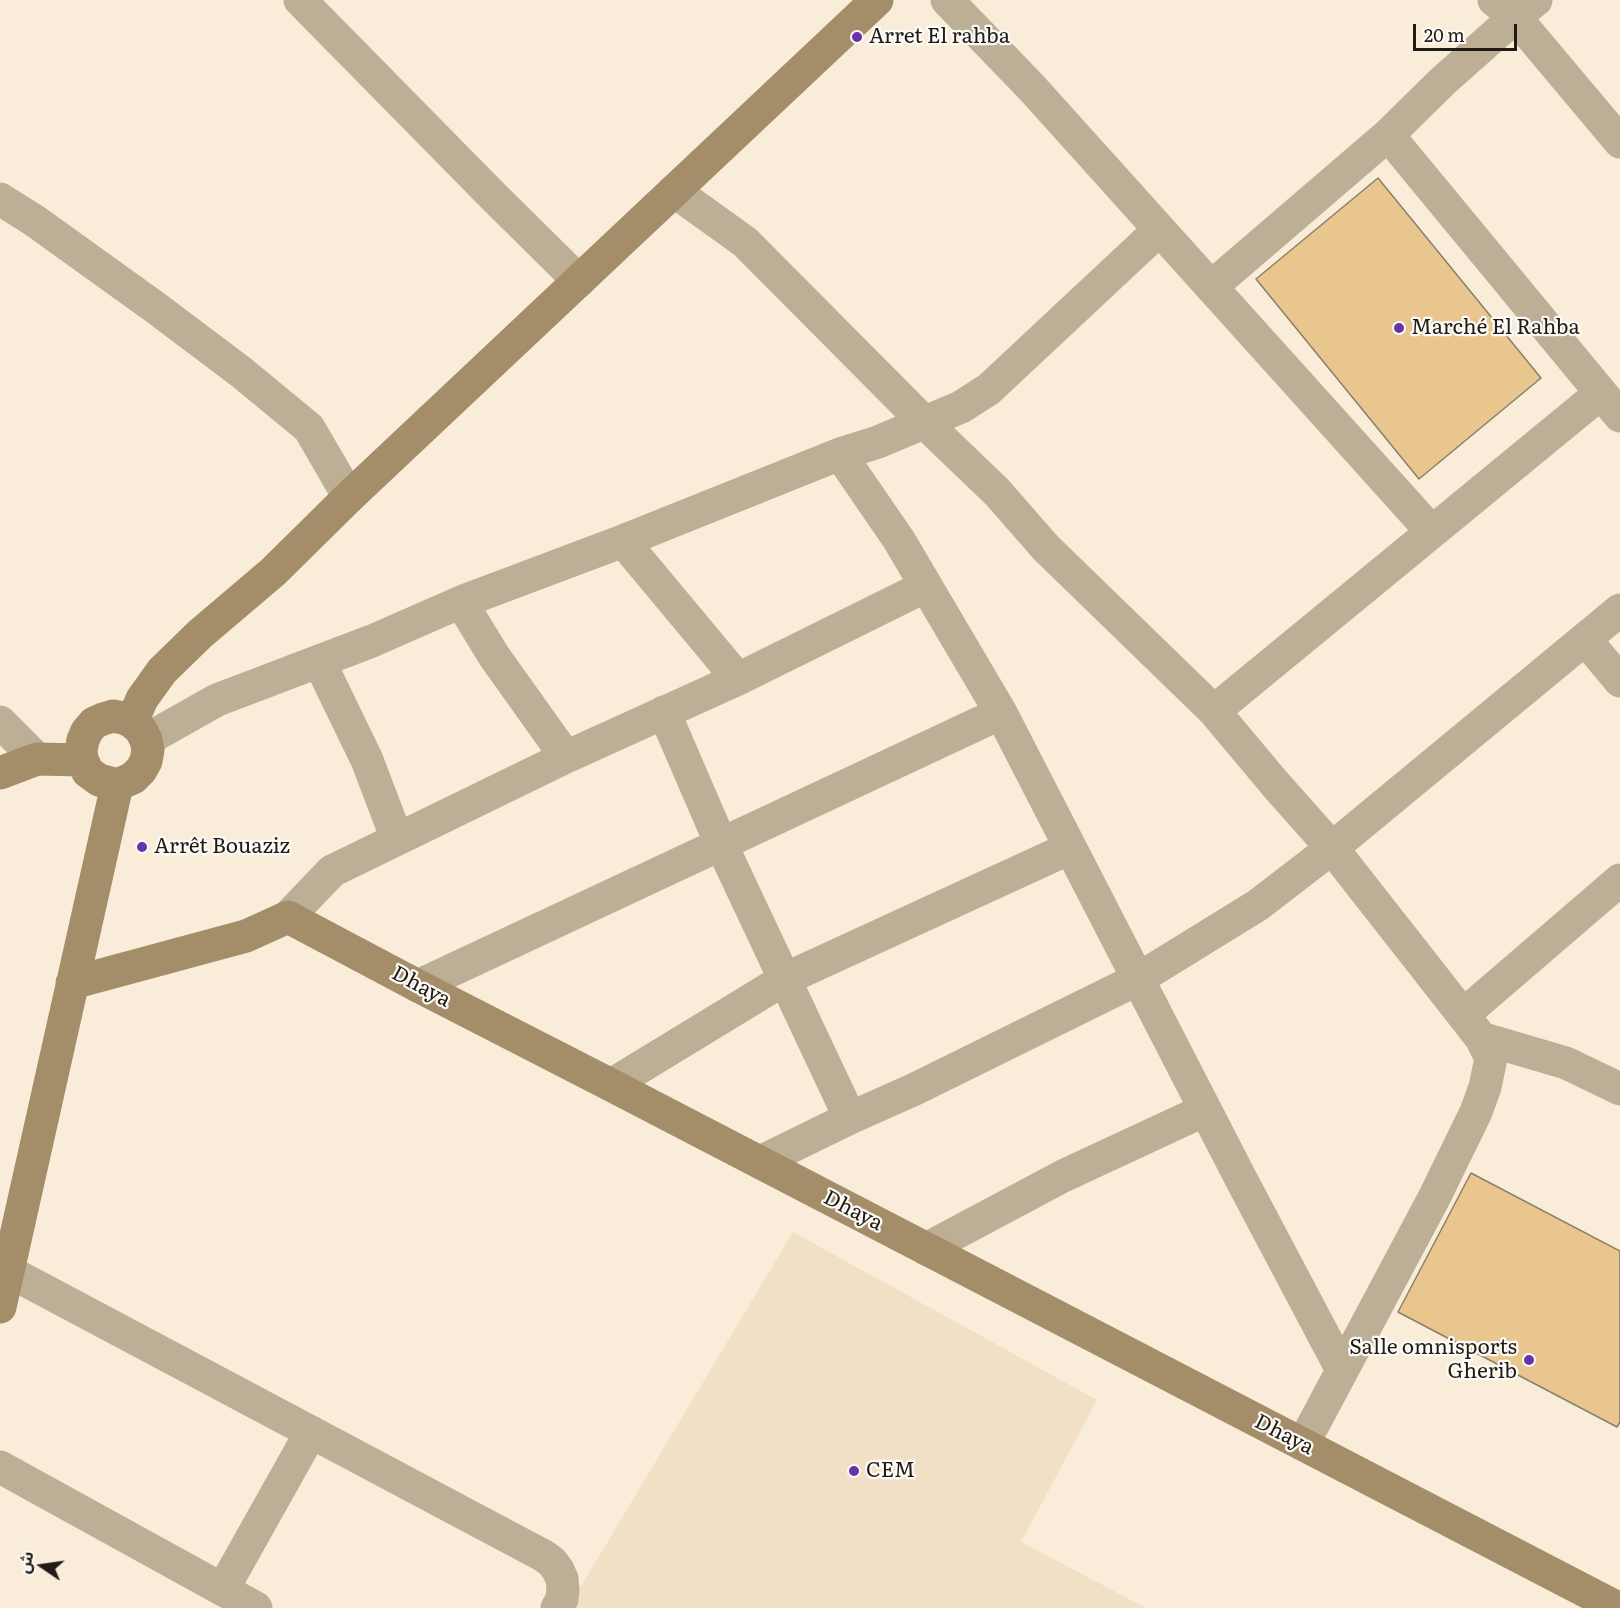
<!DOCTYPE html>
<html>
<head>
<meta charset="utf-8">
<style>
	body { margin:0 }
	#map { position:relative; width:1620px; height:1608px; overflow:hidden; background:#f9ecd8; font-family:Literata,"Noto Sans Arabic",serif }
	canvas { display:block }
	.north { position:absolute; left:12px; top:1536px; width:60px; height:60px; -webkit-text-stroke:4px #fdfbf7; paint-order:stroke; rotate:283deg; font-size:16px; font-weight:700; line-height:24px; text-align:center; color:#201b14 }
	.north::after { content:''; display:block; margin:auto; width:21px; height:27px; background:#201b14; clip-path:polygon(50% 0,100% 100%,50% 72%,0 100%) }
	.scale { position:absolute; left:1413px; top:24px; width:104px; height:27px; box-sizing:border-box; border:3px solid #201b14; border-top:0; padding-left:8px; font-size:18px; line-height:21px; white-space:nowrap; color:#201b14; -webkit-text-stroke:4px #fdfbf7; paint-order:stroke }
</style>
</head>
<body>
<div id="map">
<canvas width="1620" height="1608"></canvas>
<div class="north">ش</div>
<div class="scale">20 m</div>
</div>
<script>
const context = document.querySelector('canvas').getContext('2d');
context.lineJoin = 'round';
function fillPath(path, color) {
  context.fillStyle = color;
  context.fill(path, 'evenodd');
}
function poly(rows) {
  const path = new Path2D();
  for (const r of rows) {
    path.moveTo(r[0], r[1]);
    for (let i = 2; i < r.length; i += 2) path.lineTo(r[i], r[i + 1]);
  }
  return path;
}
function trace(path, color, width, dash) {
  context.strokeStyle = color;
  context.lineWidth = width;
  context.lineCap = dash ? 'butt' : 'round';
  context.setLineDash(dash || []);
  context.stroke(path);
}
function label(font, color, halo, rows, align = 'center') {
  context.font = font + ' Literata,serif';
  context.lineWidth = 4.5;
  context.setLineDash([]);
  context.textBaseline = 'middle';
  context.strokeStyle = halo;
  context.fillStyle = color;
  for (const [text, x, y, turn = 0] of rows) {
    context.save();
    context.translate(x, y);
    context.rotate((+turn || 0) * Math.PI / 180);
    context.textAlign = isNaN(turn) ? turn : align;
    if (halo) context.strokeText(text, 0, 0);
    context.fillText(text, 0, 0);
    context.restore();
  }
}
fillPath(poly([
	[793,1232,1097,1400,1021,1542,1146,1608,568,1608]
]), '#f1e0c5');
const building = poly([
	[1378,178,1541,378,1419,479,1256,279,1378,178],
	[1471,1173,1620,1251,1620,1422,1617,1427,1398,1312,1471,1173]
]);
fillPath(building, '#e8c68e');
trace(building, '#8a7f6d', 1.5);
trace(poly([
	[300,0,493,196,579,281],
	[947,0,1032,88,1432,532],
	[1494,0,1515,17,1620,142],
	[1388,135,1620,416],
	[674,191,745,242,924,422,997,492,1046,548,1214,711,1276,785,1332,848,1481,1038,1491,1058,1485,1087,1476,1112,1434,1198,1303,1444],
	[0,199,35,221,156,308,241,372,309,428,349,497],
	[1211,287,1388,135,1443,81,1515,17,1536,0],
	[840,454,899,540,1001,713,1241,1179,1342,1370],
	[623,541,738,679],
	[461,602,494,656,566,757],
	[1585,639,1620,681],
	[319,661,367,760,397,839],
	[1214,711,1601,393],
	[664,712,721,844,850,1118],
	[0,722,37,759],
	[146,740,217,700,372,641,461,602,623,541,840,454,878,442,961,407,989,389,1159,230],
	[288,917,332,871,566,757,738,679,926,586],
	[418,986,1001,713],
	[1463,1015,1620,880],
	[1481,1038,1566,1063,1620,1089],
	[611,1085,785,979,1070,848],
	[760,1162,850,1118,915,1089,1138,979,1258,905,1332,848,1620,610],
	[926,1249,1063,1176,1205,1110],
	[8,1271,544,1556,552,1562,558,1570,562,1579,563,1589,562,1599,557,1608],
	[0,1467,256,1608],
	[223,1589,311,1432]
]), '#bdae96', 33);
trace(poly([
	[113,716,123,718,132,722,141,730,146,740,148,750,146,761,141,770,133,778,117,785,99,780,88,772,82,760,81,750,83,740,87,731,94,723,103,719,113,716],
	[132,722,142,699,162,671,200,634,273,572,349,497,877,0],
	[0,773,37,759,82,760],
	[72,983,246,936,288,917,418,986,611,1085,1618,1608],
	[0,1307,117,785]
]), '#a48e6a', 33);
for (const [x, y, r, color] of [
	[857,37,6,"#6832a9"],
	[1399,328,6,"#6832a9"],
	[142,847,6,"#6832a9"],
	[1529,1360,6,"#6832a9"],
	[854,1471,6,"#6832a9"]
]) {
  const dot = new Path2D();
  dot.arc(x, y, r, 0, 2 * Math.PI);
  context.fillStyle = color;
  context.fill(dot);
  trace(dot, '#fdfbf7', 2);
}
label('21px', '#201b14', '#fdfbf7', [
	["Arret El rahba",869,37],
	["Marché El Rahba",1411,328],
	["Arrêt Bouaziz",154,847],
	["Salle omnisports",1517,1348,"right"],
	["Gherib",1517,1372,"right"],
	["CEM",866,1471]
], 'left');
label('21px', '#201b14', '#fdfbf7', [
	["Dhaya",421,987,28],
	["Dhaya",853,1211,27],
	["Dhaya",1284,1435,27]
]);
</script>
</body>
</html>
